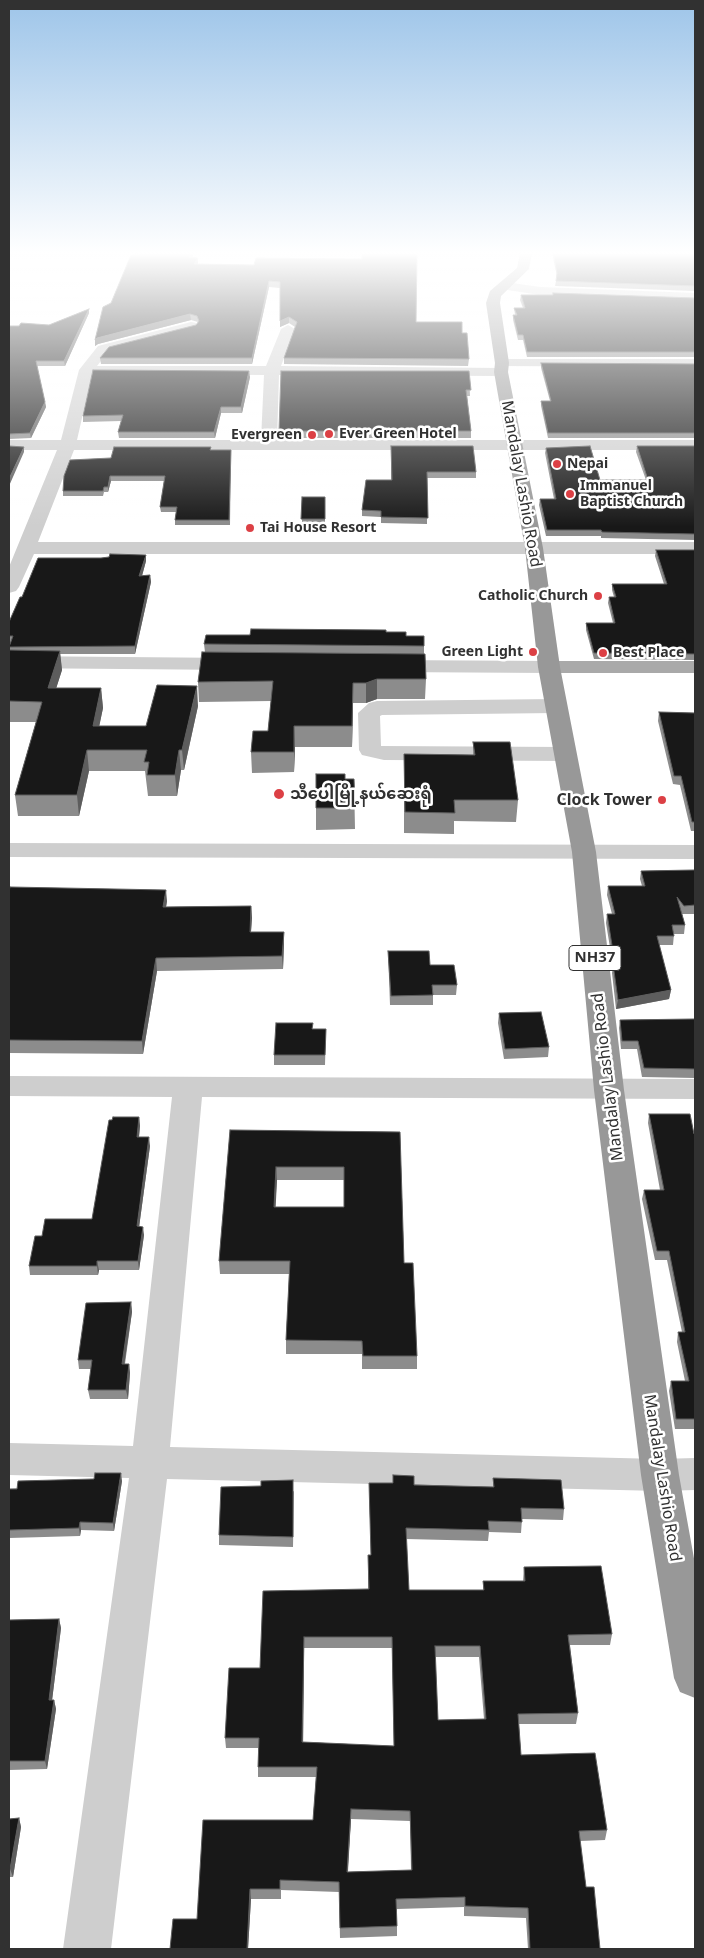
<!DOCTYPE html>
<html>
<head>
<meta charset="utf-8">
<style>
	body { margin:0 }
	#map { position:relative; width:704px; height:1958px; overflow:hidden; background:#fff; font-family:"Noto Sans",sans-serif }
	canvas { display:block }
	.frame { position:absolute; inset:0; border:10px solid #313131; pointer-events:none }
</style>
</head>
<body>
<div id="map">
<canvas width="704" height="1958"></canvas>
<div class="frame"></div>
</div>
<script>
const context = document.querySelector('canvas').getContext('2d');
context.lineJoin = 'round';
function poly(rows) {
  const path = new Path2D();
  for (const r of rows) {
    path.moveTo(r[0], r[1]);
    for (let i = 2; i < r.length; i += 2) path.lineTo(r[i], r[i + 1]);
  }
  return path;
}
function fillPath(path, color) {
  context.fillStyle = color;
  context.fill(path, 'evenodd');
}
function trace(path, color, width, dash) {
  context.strokeStyle = color;
  context.lineWidth = width;
  context.lineCap = dash ? 'butt' : 'round';
  context.setLineDash(dash || []);
  context.stroke(path);
}
function label(font, color, halo, rows, align = 'center') {
  context.font = font + ' "Noto Sans","Noto Sans Myanmar",sans-serif';
  context.lineWidth = 5;
  context.setLineDash([]);
  context.textBaseline = 'middle';
  context.strokeStyle = halo;
  context.fillStyle = color;
  for (const [text, x, y, turn = 0] of rows) {
    context.save();
    context.translate(x, y);
    context.rotate((+turn || 0) * Math.PI / 180);
    context.textAlign = isNaN(turn) ? turn : align;
    if (halo) context.strokeText(text, 0, 0);
    context.fillText(text, 0, 0);
    context.restore();
  }
}
fillPath(poly([
	[506,282,540,287,695,293,695,301,540,295,501,289,499,286,506,282],
	[191,322,196,323,198,326,196,329,108,352,97,366,266,366,281,329,288,325,295,329,281,366,501,368,506,369,508,372,506,375,501,376,279,375,277,440,695,440,695,450,74,450,38,542,695,542,695,554,34,554,19,587,16,591,9,593,9,567,57,450,9,450,9,440,61,440,79,370,98,346,191,322],
	[92,374,264,375,261,440,77,440,92,374],
	[502,359,695,359,695,367,497,366,495,363,497,360,502,359],
	[9,656,237,658,244,660,247,664,244,668,237,670,9,668,9,656],
	[388,660,549,661,556,663,560,667,556,671,549,673,388,672,381,670,377,666,381,662,388,660],
	[556,699,564,701,567,706,564,711,556,713,382,715,380,716,381,746,565,747,573,749,576,754,573,759,565,761,384,760,362,755,359,750,358,713,369,703,377,701,556,699],
	[9,843,695,845,695,859,9,857,9,843],
	[9,1076,695,1079,695,1099,202,1097,170,1447,660,1459,695,1458,695,1490,660,1491,167,1479,111,1949,63,1949,129,1478,9,1475,9,1443,133,1446,172,1097,9,1096,9,1076]
]), '#cecece');
fillPath(poly([
	[549,661,695,661,695,673,549,673,542,671,538,667,542,663,549,661]
]), '#a9a9a9');
fillPath(poly([
	[520,253,532,253,529,269,501,296,500,303,509,363,508,372,543,548,560,667,596,852,624,1090,679,1475,695,1564,695,1698,680,1692,674,1678,641,1475,594,1090,572,852,538,667,525,548,494,372,495,363,486,303,490,291,517,268,520,253]
]), '#989898');
fillPath(poly([
	[552,253,695,253,695,292,695,291,555,286,557,276],
	[192,257,198,258,197,264,254,265,416,322,462,333,469,359,468,366,284,364,284,358,295,327,289,323,280,327,280,288,269,287,252,364,101,364,100,358,196,325,198,322,191,320,98,344,95,346,95,340,111,303],
	[521,295,695,298,695,358,695,357,527,357,523,340,518,340,513,320,513,315,515,315,514,308,523,308,520,300],
	[89,309,89,313,65,366,37,366,46,407,31,438,9,439,9,326,19,326,49,325],
	[541,363,695,364,695,438,548,438,541,406,541,401,550,401,541,368],
	[469,371,470,396,467,396,471,431,471,438,279,438,279,431],
	[250,377,242,413,221,413,215,438,119,438,118,432,121,421,83,422,83,416],
	[391,446,476,472,476,478,427,478,427,524,381,523,381,517,362,516,362,510,391,480],
	[637,446,695,446,695,540,601,538,601,536,546,536,539,505,540,499,554,499,545,453,546,448,600,480,646,480,636,452],
	[211,447,211,450,231,450,230,525,175,525,175,520,176,512,161,512,160,507,164,481,111,481,108,492,104,492,103,496,63,496,63,491,111,458],
	[302,497,325,497,325,527,302,527],
	[656,550,695,550,695,660,594,659,586,630,586,623,613,623,608,603,609,597,614,597,612,590,612,584,664,584,655,556],
	[146,561,142,576,150,575,151,582,135,654,60,654,62,670,56,688,101,688,103,708,99,726,146,726,198,706,184,770,181,770,177,796,148,796,145,771,89,771,79,816,18,816,15,795,36,722,9,722,9,647,10,643,9,643,9,622,22,597],
	[386,632,406,636,424,646,424,654,426,679,425,699,377,699,366,703,353,703,352,747,295,747,294,772,252,773,251,752,268,731,271,701,199,702,198,682,205,652,204,644,250,635],
	[659,712,695,713,695,831,691,831,680,785,673,784,658,721],
	[473,742,518,800,516,822,454,821,454,834,404,833,404,754,473,755],
	[345,779,354,779,355,829,316,830,316,808],
	[695,870,695,914,682,914,685,925,684,934,674,934,673,945,659,945,671,990,669,999,616,1009,612,973,613,966,606,923,607,914,612,914,607,895,608,886,642,886,640,879,641,871],
	[9,891,167,901,166,907,251,906,252,918,251,932,284,944,283,969,157,971,143,1054,9,1053],
	[388,951,430,965,457,985,456,995,433,995,433,1005,390,1005],
	[499,1013,549,1047,548,1057,504,1059,498,1023],
	[695,1019,695,1078,642,1077,637,1049,621,1049,619,1028,620,1020],
	[313,1029,326,1029,325,1065,274,1065,274,1055],
	[649,1114,695,1134,695,1429,675,1429,669,1391,671,1381,685,1381,677,1342,678,1332,682,1332,667,1260,655,1260,642,1199,644,1190,660,1190,648,1123],
	[139,1117,140,1126,139,1137,150,1146,139,1227,144,1235,139,1270,99,1270,98,1275,30,1275,29,1266,42,1236,92,1219],
	[230,1130,400,1132,404,1263,417,1356,417,1369,362,1369,362,1354,286,1354,286,1340,289,1274,220,1274,219,1261],
	[277,1180,344,1180,344,1207,275,1207],
	[131,1302,132,1312,125,1364,129,1364,130,1373,128,1399,90,1399,88,1390,91,1369,79,1369,78,1360],
	[493,1478,564,1509,563,1520,522,1519,521,1533,489,1532,488,1541,406,1539,409,1590,483,1590,483,1581,523,1581,524,1567,612,1634,610,1645,570,1645,578,1713,576,1724,519,1724,521,1755,607,1830,605,1840,580,1841,586,1887,600,1949,528,1949,526,1918,464,1916,464,1907,397,1909,397,1936,340,1938,339,1892,281,1890,281,1899,251,1899,248,1949,170,1949,197,1919,313,1820,316,1777,258,1777,258,1748,226,1748,225,1738,260,1668,368,1589,368,1555,371,1555,369,1483,493,1487],
	[304,1648,392,1648,394,1746,303,1742],
	[435,1657,479,1657,484,1719,438,1720],
	[351,1819,410,1821,411,1870,348,1872],
	[122,1481,114,1531,81,1530,80,1536,9,1538,9,1489],
	[294,1491,293,1547,219,1545,219,1535],
	[59,1619,61,1628,52,1700,54,1700,56,1709,47,1769,9,1770,9,1620],
	[19,1818,21,1827,13,1877,9,1877,9,1819]
]), '#8c8c8c');
fillPath(poly([
	[191,253,194,253,190,263,189,257],
	[198,258,198,263,194,270,194,264],
	[269,281,269,287,252,364,252,358],
	[89,309,89,313,65,366,64,361],
	[190,314,191,320,98,344,95,346,95,340,97,338],
	[289,317,289,323,280,327,280,321],
	[249,371,250,377,242,413,241,407],
	[45,402,46,407,31,438,30,433],
	[221,407,221,413,215,438,214,432],
	[24,447,24,452,9,486,9,479],
	[110,476,111,481,108,492,108,487],
	[146,555,146,561,140,583,139,576],
	[150,575,151,582,135,654,135,646],
	[60,651,62,670,50,708,48,688],
	[377,679,377,699,366,703,366,683],
	[353,683,353,703,352,747,352,726],
	[197,686,198,706,184,770,182,750],
	[101,688,103,708,95,747,93,726],
	[294,726,295,747,294,772],
	[87,750,89,771,79,816,77,795],
	[179,750,181,770,177,796,175,775],
	[166,890,167,901,164,919,163,907],
	[251,906,252,918,250,944,250,932],
	[284,932,284,944,283,969,282,956],
	[156,958,157,971,143,1054,142,1041],
	[671,990,669,999,616,1009,618,1000],
	[139,1117,140,1126,138,1146,137,1137],
	[149,1137,150,1146,138,1235,137,1226],
	[276,1167,277,1180,275,1220,274,1207],
	[143,1227,144,1235,139,1270,138,1261],
	[97,1261,99,1270,98,1275,97,1266],
	[131,1302,132,1312,123,1373,122,1364],
	[129,1364,130,1373,128,1399,126,1390],
	[121,1473,122,1481,114,1531,113,1523],
	[80,1522,81,1530,80,1536,79,1528],
	[59,1619,61,1628,51,1709,49,1700],
	[304,1637,304,1648,303,1753,302,1742],
	[54,1700,56,1709,47,1769,45,1761],
	[351,1809,351,1819,347,1883,347,1872],
	[19,1818,21,1827,13,1877,10,1869],
	[250,1889,251,1899,248,1949,247,1949]
]), '#5d5d5d');
const building = poly([
	[139,253,191,253,189,257,198,258,194,264,254,265,256,258,362,259,362,253,417,253,416,322,462,322,462,333,467,333,469,359,284,358,297,322,289,317,280,321,280,282,269,281,252,358,100,358,109,347,196,325,199,321,197,316,190,314,97,338,95,340,103,307,111,303,131,255,139,254,139,253],
	[553,253,695,253,695,286,556,281,557,273,553,253],
	[553,293,695,298,695,352,527,352,523,335,518,335,513,315,517,315,514,308,525,308,521,295,553,295,553,293],
	[89,309,64,361,36,361,45,402,30,433,9,434,9,326,19,326,21,323,49,325,89,309],
	[541,363,695,364,695,433,548,433,541,401,551,401,541,363],
	[93,370,249,371,241,407,221,407,214,432,118,432,123,415,83,416,93,370],
	[281,371,469,371,471,390,466,390,471,431,279,431,281,371],
	[9,446,24,447,9,479,9,446],
	[391,446,473,446,476,472,427,472,428,518,381,517,381,511,362,510,366,480,392,480,391,446],
	[590,446,600,480,648,480,637,446,695,446,695,534,602,532,601,530,547,530,540,499,556,499,546,448,590,446],
	[114,447,211,447,210,450,231,450,229,520,175,520,177,507,160,507,165,476,110,476,108,487,104,487,103,491,63,491,64,476,70,460,111,458,114,447],
	[302,497,325,497,325,519,301,519,302,497],
	[656,550,695,550,695,654,594,653,586,623,615,623,609,597,616,597,612,584,667,584,656,550],
	[110,554,146,555,139,576,150,575,135,646,9,647,13,636,9,636,9,622,20,597,22,597,38,558,101,558,109,557,110,554],
	[251,629,386,630,386,632,406,632,406,636,424,636,424,646,204,644,206,635,250,635,251,629],
	[9,650,60,651,48,688,101,688,93,726,146,726,157,685,197,686,182,750,179,750,175,775,147,775,149,762,144,762,147,750,87,750,77,795,15,795,42,702,9,701,9,650],
	[202,652,425,654,426,679,377,679,366,683,353,683,352,726,294,726,294,752,251,752,253,731,268,731,273,681,198,682,202,652],
	[659,712,695,713,695,822,692,822,681,776,674,776,659,712],
	[473,742,510,742,518,800,454,800,455,813,405,812,404,754,475,755,473,742],
	[316,774,345,774,345,779,354,779,355,808,316,808,316,774],
	[695,870,695,905,684,906,677,897,685,925,672,925,674,936,657,936,671,990,618,1000,613,964,615,964,607,914,615,914,608,886,645,886,641,871,695,870],
	[10,887,166,890,163,907,251,906,250,932,284,932,282,956,156,958,142,1041,9,1040,9,891,10,887],
	[388,951,429,951,430,965,454,965,457,985,432,985,433,995,391,996,388,951],
	[541,1012,549,1047,505,1049,499,1013,541,1012],
	[695,1019,695,1069,644,1068,638,1041,622,1041,620,1020,695,1019],
	[276,1023,313,1023,312,1029,326,1029,325,1055,274,1055,276,1023],
	[649,1114,690,1114,694,1134,695,1134,695,1419,676,1419,671,1381,689,1381,678,1332,685,1332,669,1251,657,1251,644,1190,664,1190,649,1114],
	[113,1117,139,1117,137,1137,149,1137,137,1226,143,1227,138,1261,97,1261,97,1266,29,1266,35,1236,42,1236,45,1219,92,1219,109,1120,112,1120,113,1117],
	[230,1130,400,1132,404,1263,413,1263,417,1356,363,1356,362,1341,286,1340,290,1261,219,1261,230,1130],
	[276,1167,344,1167,344,1207,274,1207,276,1167],
	[131,1302,122,1364,129,1364,126,1390,88,1390,92,1360,78,1360,86,1303,131,1302],
	[95,1473,121,1473,113,1523,80,1522,79,1528,9,1530,9,1489,17,1489,18,1481,94,1479,95,1473],
	[393,1475,414,1476,414,1485,494,1487,493,1478,561,1480,564,1509,521,1508,522,1522,488,1521,489,1530,406,1528,409,1590,484,1590,483,1581,525,1581,524,1567,601,1566,612,1634,568,1635,578,1713,518,1714,521,1755,595,1753,607,1830,579,1831,586,1887,594,1887,600,1949,530,1949,528,1908,465,1906,465,1897,396,1899,397,1926,340,1928,339,1882,280,1880,280,1889,250,1889,247,1949,170,1949,173,1919,197,1919,203,1820,313,1820,317,1767,258,1767,259,1738,225,1738,229,1668,260,1668,263,1591,369,1589,368,1555,371,1555,369,1483,393,1483,393,1475],
	[304,1637,392,1637,394,1746,302,1742,304,1637],
	[435,1646,480,1646,486,1719,438,1720,435,1646],
	[351,1809,410,1811,412,1870,347,1872,351,1809],
	[293,1480,293,1537,219,1535,221,1487,261,1486,261,1481,293,1480],
	[59,1619,49,1700,54,1700,45,1761,9,1761,9,1620,59,1619],
	[19,1818,10,1869,9,1869,9,1819,19,1818]
]);
fillPath(building, '#181818');
trace(building, '#5d5d5d', 1);
const sky = context.createLinearGradient(0, 0, 0, 527);
sky.addColorStop(0, '#9ec5e9');
sky.addColorStop(0.48, '#fff');
sky.addColorStop(1, '#ffffff00');
context.fillStyle = sky;
context.fillRect(0, 0, 704, 527);
for (const [x, y, r, color] of [
	[329,434,5,"#dc4045"],
	[312,435,5,"#dc4045"],
	[557,464,5,"#dc4045"],
	[570,494,5,"#dc4045"],
	[250,528,5,"#dc4045"],
	[598,596,5,"#dc4045"],
	[533,652,5,"#dc4045"],
	[603,653,5,"#dc4045"],
	[279,794,6,"#dc4045"],
	[662,800,5,"#dc4045"]
]) {
  const dot = new Path2D();
  dot.arc(x, y, r, 0, 2 * Math.PI);
  context.fillStyle = color;
  context.fill(dot);
  trace(dot, '#fff', 2);
}
label('bold 14px', '#313131', '#fff', [
	["Ever Green Hotel",339,434],
	["Evergreen",302,435,"right"],
	["Nepai",567,464],
	["Immanuel",580,486],
	["Baptist Church",580,502],
	["Tai House Resort",260,528],
	["Catholic Church",588,596,"right"],
	["Green Light",523,652,"right"],
	["Best Place",613,653]
], 'left');
for (const [x, y, w] of [
	[595,958,52]
]) {
  const box = new Path2D();
  box.roundRect(x - w / 2, y - 12.5, w, 25, 4);
  context.fillStyle = '#fff';
  context.fill(box);
  trace(box, '#313131', 1);
}
label('bold 15px', '#313131', null, [
	["NH37",595,958]
]);
label('16px', '#313131', '#fff', [
	["Mandalay Lashio Road",521,484,80],
	["Mandalay Lashio Road",608,1077,-97],
	["Mandalay Lashio Road",662,1478,81]
]);
label('bold 16px', '#313131', '#fff', [
	["သီပေါမြို့နယ်ဆေးရုံ",290,794],
	["Clock Tower",652,800,"right"]
], 'left');
</script>
</body>
</html>
